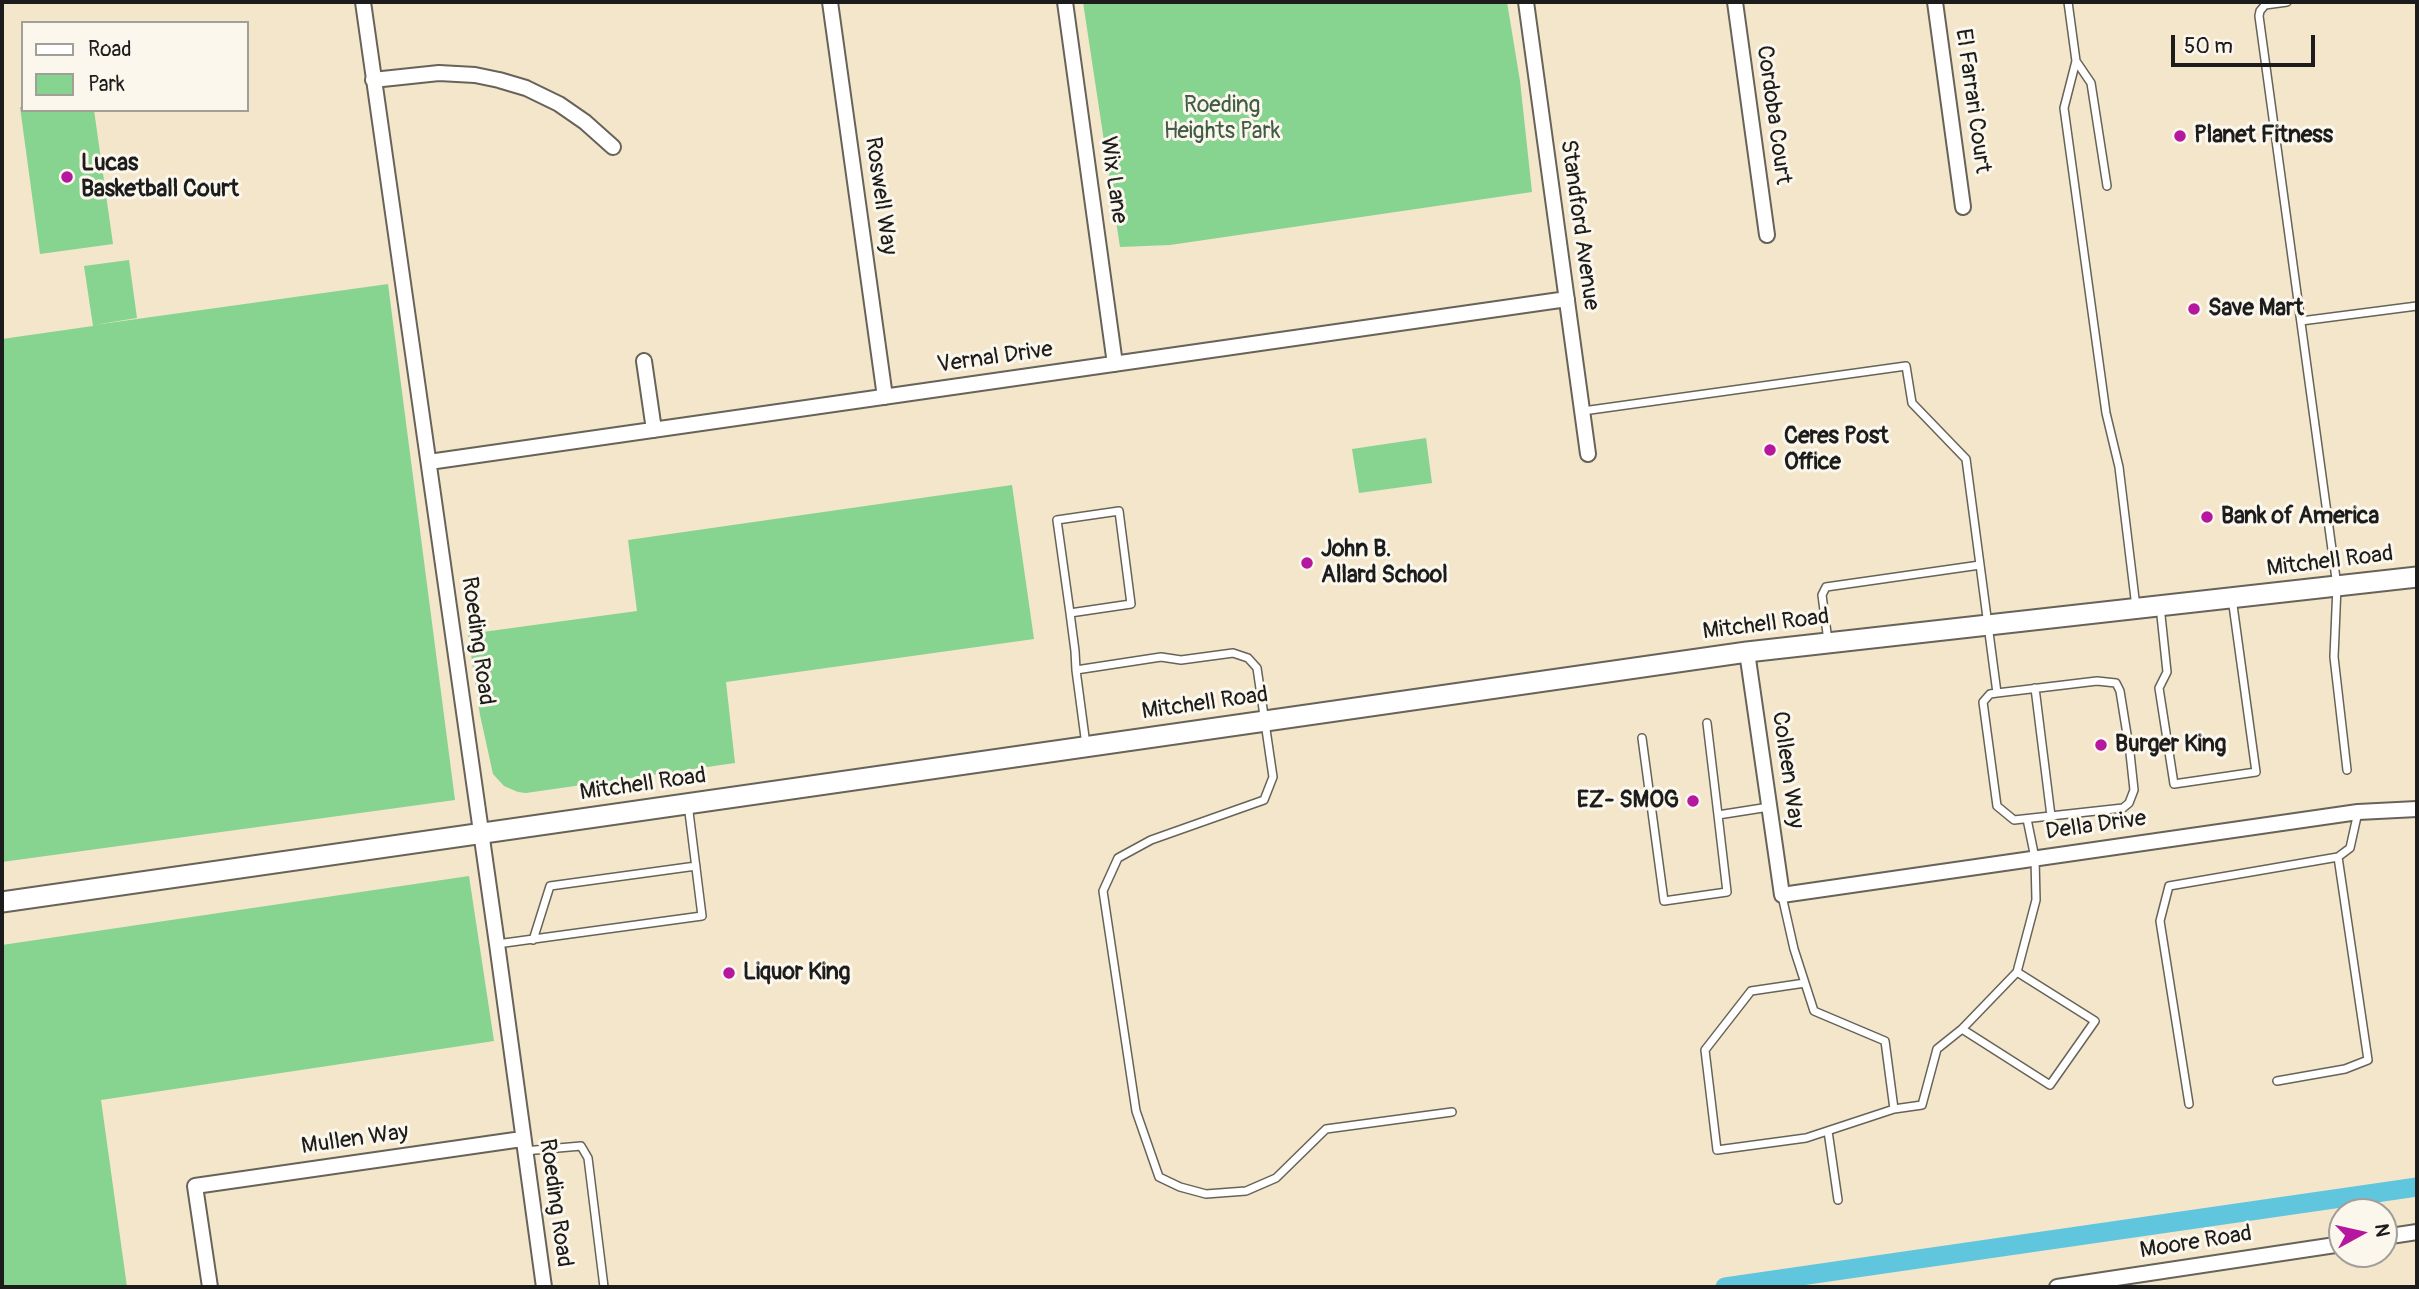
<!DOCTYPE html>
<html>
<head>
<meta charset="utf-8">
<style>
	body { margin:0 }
	#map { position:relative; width:2419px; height:1289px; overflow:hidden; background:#f3e6cb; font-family:Pangolin,sans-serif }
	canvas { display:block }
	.frame { position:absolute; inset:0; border:4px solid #1c1c1c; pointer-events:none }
	.legend { position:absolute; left:21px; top:21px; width:228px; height:91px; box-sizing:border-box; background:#fbf7ec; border:2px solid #a29f99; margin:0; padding:9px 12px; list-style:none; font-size:21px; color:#1c1c1c }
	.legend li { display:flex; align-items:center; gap:14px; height:35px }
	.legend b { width:35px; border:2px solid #a29f99 }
	.north { position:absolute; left:2328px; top:1198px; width:70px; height:70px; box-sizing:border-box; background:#fbf7ec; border:2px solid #a29f99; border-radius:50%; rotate:82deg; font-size:19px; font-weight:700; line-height:28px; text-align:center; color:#1c1c1c }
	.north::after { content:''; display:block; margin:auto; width:24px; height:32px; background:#b5179e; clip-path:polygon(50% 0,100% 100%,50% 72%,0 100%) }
	.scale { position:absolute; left:2171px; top:35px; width:144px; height:32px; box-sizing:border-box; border:4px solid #1c1c1c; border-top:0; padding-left:9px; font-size:21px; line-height:24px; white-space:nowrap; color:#1c1c1c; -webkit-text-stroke:5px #fbf7ec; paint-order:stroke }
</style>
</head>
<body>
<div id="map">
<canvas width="2419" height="1289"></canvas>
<div class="frame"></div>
<ul class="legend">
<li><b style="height:9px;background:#fff"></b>Road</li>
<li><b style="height:19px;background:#87d390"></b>Park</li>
</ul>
<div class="north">N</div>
<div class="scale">50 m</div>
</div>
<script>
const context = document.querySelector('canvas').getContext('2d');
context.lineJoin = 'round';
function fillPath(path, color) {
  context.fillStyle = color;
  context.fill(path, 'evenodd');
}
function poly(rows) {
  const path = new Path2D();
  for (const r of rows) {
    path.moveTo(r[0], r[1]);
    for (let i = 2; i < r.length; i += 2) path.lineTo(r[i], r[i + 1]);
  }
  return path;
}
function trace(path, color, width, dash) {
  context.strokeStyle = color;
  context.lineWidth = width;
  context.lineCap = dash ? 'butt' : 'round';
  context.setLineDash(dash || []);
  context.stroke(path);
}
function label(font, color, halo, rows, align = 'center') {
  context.font = font + ' Pangolin,sans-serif';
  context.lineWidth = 6;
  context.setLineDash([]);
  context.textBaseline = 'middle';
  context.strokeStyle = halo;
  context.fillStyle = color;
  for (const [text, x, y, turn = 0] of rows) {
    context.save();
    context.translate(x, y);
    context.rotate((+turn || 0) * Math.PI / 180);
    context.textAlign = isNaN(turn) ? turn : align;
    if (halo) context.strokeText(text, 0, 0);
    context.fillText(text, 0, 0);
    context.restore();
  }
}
fillPath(poly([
	[1083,2,1507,2,1520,81,1532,192,1170,245,1120,247],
	[20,107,23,107,23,110,94,110,113,244,40,254],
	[129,260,137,318,94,325,388,284,455,800,2,862,2,339,93,326,84,266],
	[1426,438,1432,483,1359,493,1352,449],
	[1012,485,1034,639,726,682,735,763,526,793,518,792,504,786,493,774,480,715,468,634,637,611,628,540],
	[469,876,494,1041,101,1100,127,1287,2,1287,2,945]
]), '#87d390');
trace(poly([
	[1725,1287,2417,1187]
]), '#60c6dd', 19);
const service = poly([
	[2068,2,2076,61,2064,108,2106,413,2119,467,2136,607],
	[2287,2,2265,5,2260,11,2259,16,2337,586,2334,657,2347,770],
	[2076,61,2091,83,2107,186],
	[2301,321,2417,306],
	[1583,411,1906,366,1912,403,1966,459,1997,693,1990,694,1983,702,1997,806,2014,820,2123,808,2129,803,2134,790,2130,753,2120,691,2116,683,2097,681,1997,693],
	[2160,606,2167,672,2159,688,2174,784,2256,772,2232,598],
	[1070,613,1131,604,1119,511,1057,520,1070,613,1075,651,1076,670],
	[1828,641,1822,595,1826,587,1980,565],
	[2035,688,2051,816],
	[1707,723,1718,815,1769,807],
	[1642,738,1664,901,1727,892,1718,815],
	[1086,745,1076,670,1161,657,1181,660,1233,653,1248,658,1257,668,1273,777,1264,800,1151,840,1118,858,1103,891,1136,1111,1159,1177,1180,1187,1206,1194,1246,1191,1276,1178,1326,1129,1452,1112],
	[2338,857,2350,848,2358,812],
	[1782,896,1794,949,1814,1011,1885,1041,1894,1109,1922,1105,1937,1049,1962,1029],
	[533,940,550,886,696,866],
	[497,944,702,916,688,804],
	[2017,972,1962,1029,2050,1085,2095,1021,2017,972,2036,900,2035,858,2027,819],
	[1805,983,1751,991,1705,1050,1717,1150,1806,1138,1894,1109],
	[2189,1104,2160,921,2169,886,2338,857,2368,1060,2345,1069,2277,1081],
	[1828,1131,1838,1200],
	[524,1151,581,1146,588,1158,604,1287]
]);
const minor = poly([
	[363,2,497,944,544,1287],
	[830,2,885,397],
	[1065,2,1115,364],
	[1526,2,1588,454],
	[1735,2,1767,235],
	[1935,2,1963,207],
	[373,80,439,73,475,75,499,80,526,88,559,104,585,122,613,147],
	[644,361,654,430],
	[429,462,1567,299],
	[1747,652,1782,895,2358,812,2417,809],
	[2384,1237,2417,1232],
	[210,1287,195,1186,522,1139],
	[2057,1287,2342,1244]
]);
const tertiary = poly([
	[2,902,1747,652,2417,577]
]);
trace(service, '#676359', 10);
trace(minor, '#676359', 18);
trace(tertiary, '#676359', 23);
trace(service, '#fff', 7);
trace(minor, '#fff', 14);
trace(tertiary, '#fff', 19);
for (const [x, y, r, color] of [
	[2180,136,7,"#b5179e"],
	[67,177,7,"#b5179e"],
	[2194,309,7,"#b5179e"],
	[1770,450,7,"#b5179e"],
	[2207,517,7,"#b5179e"],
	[1307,563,7,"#b5179e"],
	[2101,745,7,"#b5179e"],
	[1693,801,7,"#b5179e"],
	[729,973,7,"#b5179e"]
]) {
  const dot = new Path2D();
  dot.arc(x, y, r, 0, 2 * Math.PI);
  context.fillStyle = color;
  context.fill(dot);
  trace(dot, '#fbf7ec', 2.5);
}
label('23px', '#1c1c1c', '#fbf7ec', [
	["El Farrari Court",1972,101,82],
	["Cordoba Court",1773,115,82],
	["Wix Lane",1113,180,82],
	["Roswell Way",880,196,82],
	["Standford Avenue",1579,225,82],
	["Vernal Drive",995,358,-8],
	["Mitchell Road",2330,562,-7],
	["Mitchell Road",1766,625,-7],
	["Roeding Road",477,641,82],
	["Mitchell Road",1205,704,-8],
	["Colleen Way",1787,770,82],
	["Mitchell Road",643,785,-8],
	["Della Drive",2096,826,-8],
	["Mullen Way",355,1140,-8],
	["Roeding Road",555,1203,82],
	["Moore Road",2196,1243,-9]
]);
label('23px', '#415c45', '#fbf7ec', [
	["Roeding",1222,106],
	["Heights Park",1222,132]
]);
label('bold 23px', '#1c1c1c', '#fbf7ec', [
	["Planet Fitness",2194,136],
	["Lucas",81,164],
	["Basketball Court",81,190],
	["Save Mart",2208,309],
	["Ceres Post",1784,437],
	["Office",1784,463],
	["Bank of America",2221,517],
	["John B.",1321,550],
	["Allard School",1321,576],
	["Burger King",2115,745],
	["EZ- SMOG",1679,801,"right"],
	["Liquor King",743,973]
], 'left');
</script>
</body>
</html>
